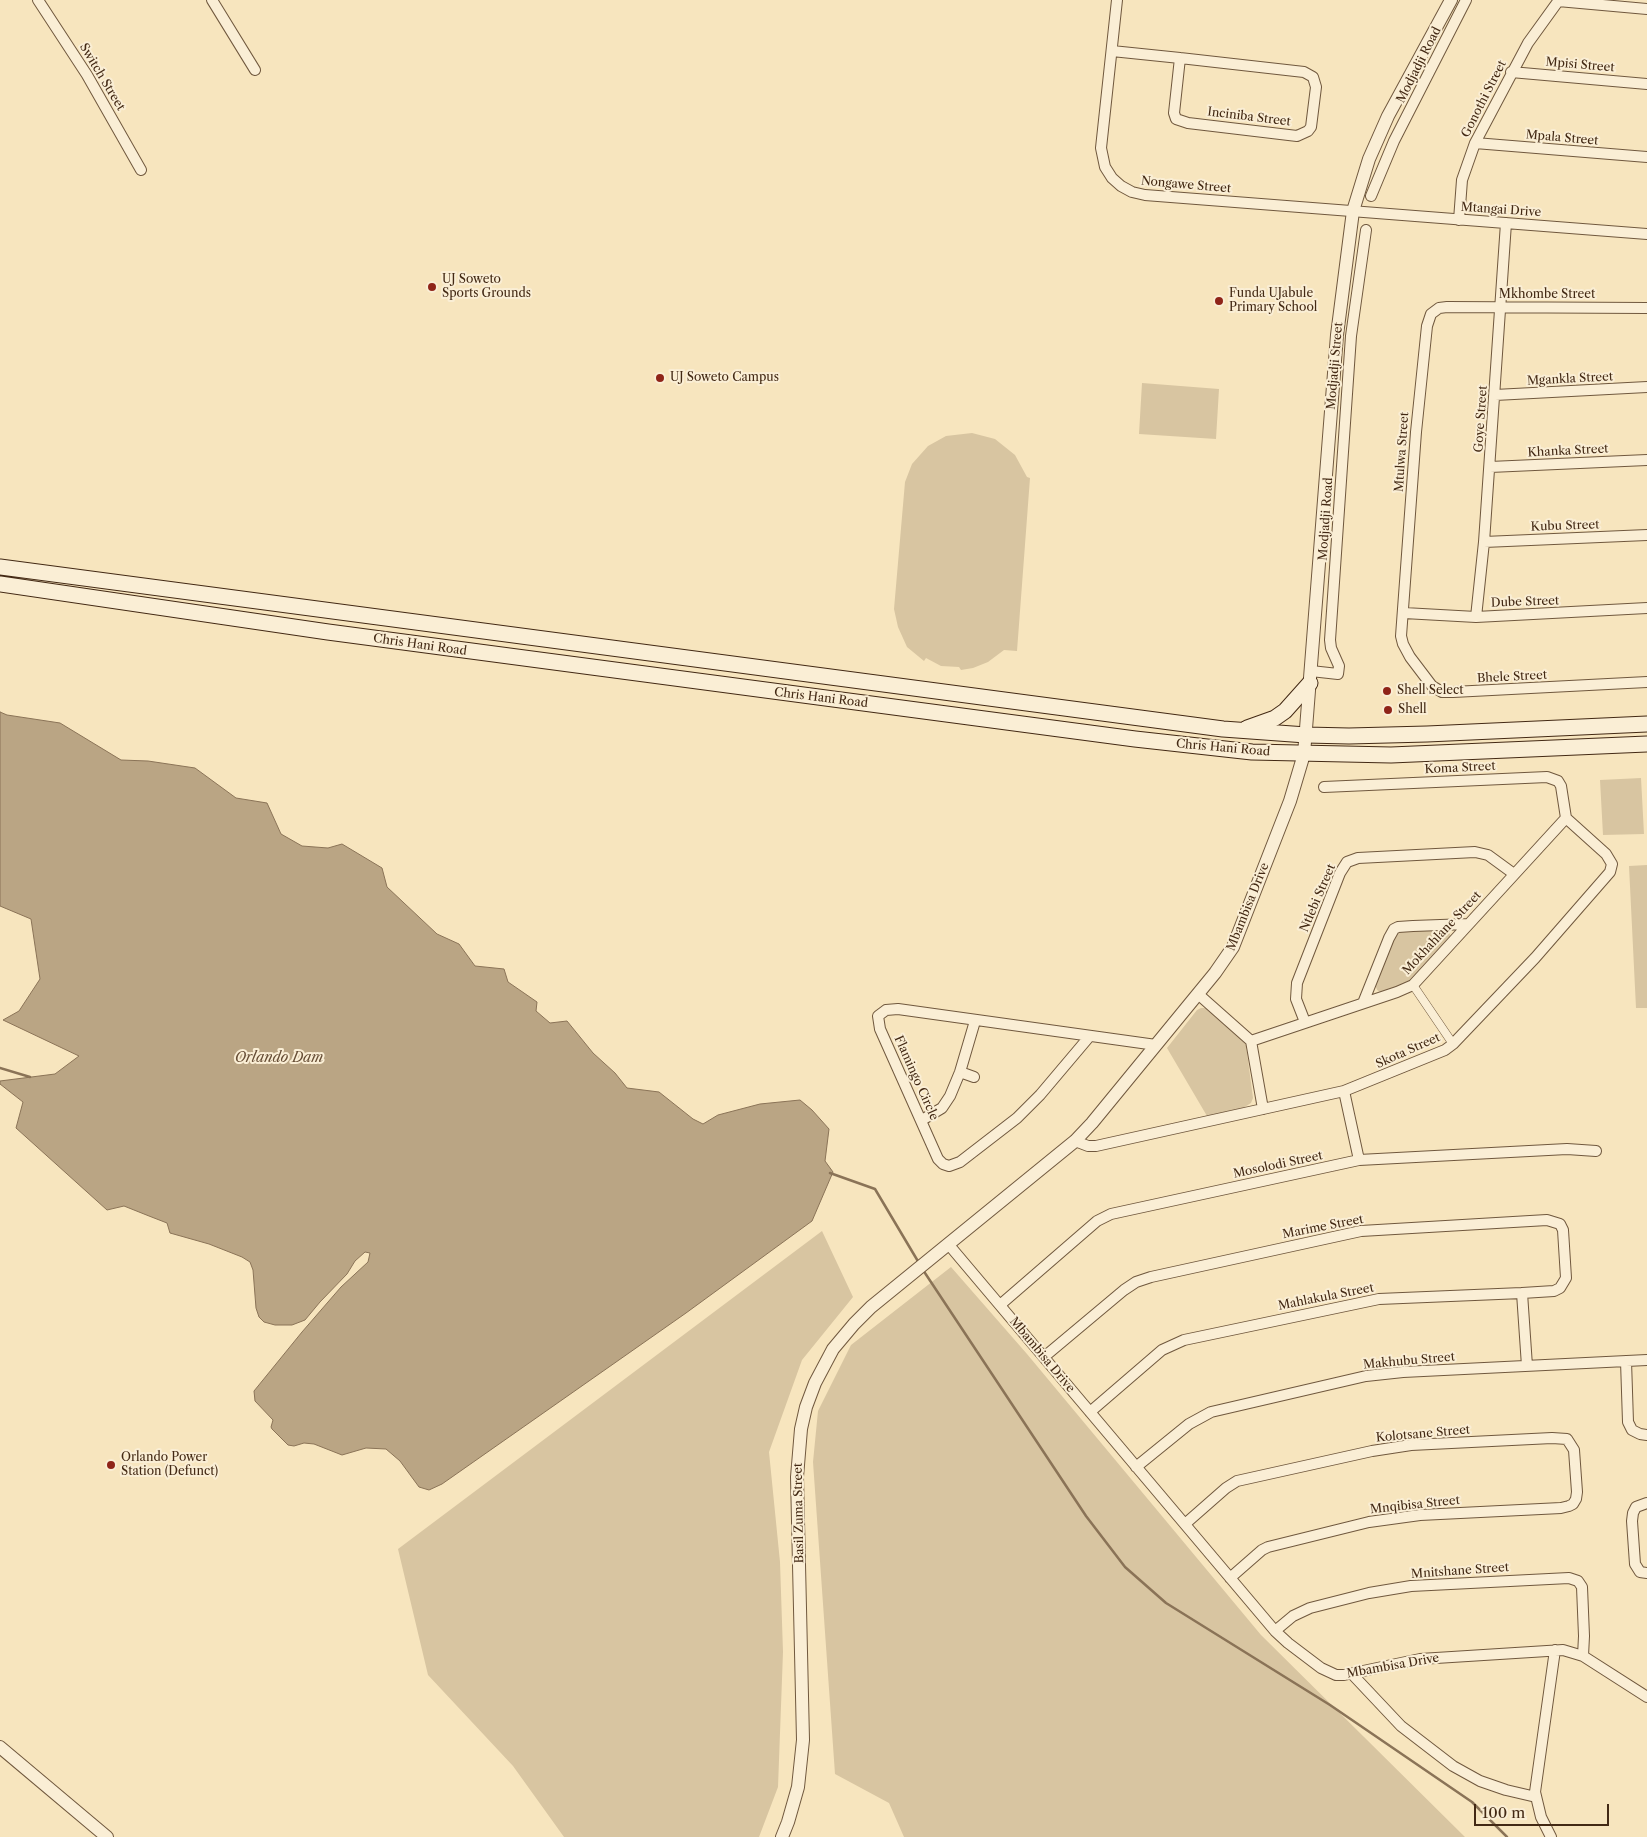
<!DOCTYPE html>
<html>
<head>
<meta charset="utf-8">
<style>
	body { margin:0 }
	#map { position:relative; width:1647px; height:1837px; overflow:hidden; background:#f7e5be; font-family:"Libre Caslon Text",serif }
	canvas { display:block }
	.scale { position:absolute; left:1474px; top:1804px; width:135px; height:22px; box-sizing:border-box; border:2px solid #432914; border-top:0; padding-left:6px; font-size:15px; line-height:18px; white-space:nowrap; color:#432914; -webkit-text-stroke:4px #faeed5; paint-order:stroke }
</style>
</head>
<body>
<div id="map">
<canvas width="1647" height="1837"></canvas>
<div class="scale">100 m</div>
</div>
<script>
const context = document.querySelector('canvas').getContext('2d');
context.lineJoin = 'round';
function fillPath(path, color) {
  context.fillStyle = color;
  context.fill(path, 'evenodd');
}
function poly(rows) {
  const path = new Path2D();
  for (const r of rows) {
    path.moveTo(r[0], r[1]);
    for (let i = 2; i < r.length; i += 2) path.lineTo(r[i], r[i + 1]);
  }
  return path;
}
function trace(path, color, width, dash) {
  context.strokeStyle = color;
  context.lineWidth = width;
  context.lineCap = dash ? 'butt' : 'round';
  context.setLineDash(dash || []);
  context.stroke(path);
}
function label(font, color, halo, rows, align = 'center') {
  context.font = font + ' "Libre Caslon Text",serif';
  context.lineWidth = 4;
  context.setLineDash([]);
  context.textBaseline = 'middle';
  context.strokeStyle = halo;
  context.fillStyle = color;
  for (const [text, x, y, turn = 0] of rows) {
    context.save();
    context.translate(x, y);
    context.rotate((+turn || 0) * Math.PI / 180);
    context.textAlign = isNaN(turn) ? turn : align;
    if (halo) context.strokeText(text, 0, 0);
    context.fillText(text, 0, 0);
    context.restore();
  }
}
fillPath(poly([
	[1142,383,1219,389,1216,439,1139,434],
	[972,433,995,439,1015,455,1027,477,1030,478,1017,651,1004,650,988,662,973,668,961,670,959,667,941,666,926,658,924,661,907,647,898,627,894,609,905,482,912,464,928,446,946,436],
	[1641,778,1644,834,1603,835,1600,780],
	[1647,865,1647,1008,1636,1008,1629,866],
	[1447,929,1451,936,1408,983,1382,993,1377,990,1375,984,1396,933,1401,930],
	[1201,1008,1206,1008,1240,1037,1246,1045,1253,1098,1251,1103,1243,1108,1207,1116,1167,1048,1197,1010],
	[822,1231,853,1297,802,1360,769,1452,780,1562,783,1652,778,1787,759,1837,564,1837,513,1766,428,1675,398,1549],
	[951,1267,1027,1354,1261,1635,1465,1837,904,1837,889,1803,835,1774,813,1462,818,1411,851,1345]
]), '#d8c5a1');
const water = poly([
	[0,712,7,715,60,723,121,760,148,761,195,768,236,798,267,803,281,834,302,846,328,848,342,844,382,868,387,887,437,934,459,944,475,966,504,969,508,982,537,1002,536,1011,550,1023,567,1021,593,1053,615,1073,627,1088,659,1092,693,1119,703,1124,718,1115,760,1104,800,1100,812,1110,829,1129,825,1161,833,1172,812,1221,686,1313,442,1484,429,1490,419,1487,400,1461,386,1449,366,1448,342,1455,314,1444,304,1443,294,1446,288,1445,272,1429,271,1427,273,1420,255,1401,254,1391,302,1332,341,1287,368,1262,370,1253,365,1252,355,1261,347,1274,320,1302,305,1320,292,1325,275,1325,264,1322,259,1317,256,1308,253,1270,250,1262,242,1257,209,1244,170,1233,167,1223,149,1216,124,1206,107,1210,16,1128,23,1102,0,1084,0,1081,55,1074,79,1056,3,1020,19,1011,40,979,31,919,0,906,0,712]
]);
fillPath(water, '#baa584');
trace(water, '#8a7357', 1);
trace(poly([
	[0,1068,30,1077],
	[830,1173,875,1189,919,1263],
	[923,1270,1086,1516,1125,1567,1166,1603,1330,1705,1472,1802,1507,1837]
]), '#8a7357', 2.5);
const pedestrian = poly([
	[1413,985,1453,1044]
]);
const minor = poly([
	[38,0,87,75,141,170],
	[212,0,255,70],
	[1117,0,1101,148,1105,167,1112,178,1121,186,1132,192,1145,195,1647,234],
	[1558,1,1647,9],
	[1112,51,1180,58,1304,72,1313,77,1316,87,1311,127,1308,131,1297,136,1188,123,1176,119,1174,113,1180,58],
	[1511,72,1647,84],
	[1475,143,1647,157],
	[1371,196,1394,141,1466,0],
	[1459,220,1462,180,1475,143,1528,43,1559,0],
	[1647,308,1447,307,1439,308,1431,314,1427,326,1416,432,1401,636,1403,644,1410,657,1432,686,1442,692,1453,692,1647,682],
	[1495,395,1647,387],
	[1490,467,1647,460],
	[1484,542,1647,535],
	[1404,613,1476,617,1647,608],
	[1476,617,1484,542,1506,223],
	[1311,671,1338,674,1339,666,1331,648,1330,640,1351,336,1366,230],
	[1324,787,1547,777,1558,781,1561,786,1566,818],
	[1198,994,1251,1041,1263,1109],
	[1363,1003,1389,938,1394,929,1398,927,1413,926,1468,924],
	[1305,1022,1296,999,1297,983,1340,873,1347,862,1358,858,1475,852,1488,855,1514,874],
	[1089,1037,1040,1095,1017,1118,960,1162,949,1166,943,1164,938,1159,880,1029,878,1016,886,1010,898,1009,1156,1045],
	[1251,1041,1397,992,1413,985,1566,818],
	[960,1072,974,1077],
	[1344,1091,1359,1160],
	[922,1120,942,1108,950,1096,960,1072,975,1021],
	[1075,1141,1088,1146,1096,1146,1344,1091,1445,1050,1453,1044,1535,958,1610,872,1612,864,1606,854,1566,818],
	[949,1245,1275,1631,1288,1643,1321,1668,1336,1675,1344,1675,1420,1659,1563,1650,1583,1656,1647,1697],
	[1522,1293,1527,1366],
	[1000,1305,1097,1221,1111,1214,1359,1160,1567,1149,1596,1151],
	[1044,1357,1124,1290,1136,1282,1151,1277,1361,1231,1547,1220,1560,1224,1563,1230,1566,1278,1560,1288,1554,1291,1522,1293,1379,1299,1184,1340,1162,1350,1090,1412],
	[1626,1361,1628,1422,1632,1430,1640,1434,1647,1435],
	[1136,1467,1189,1424,1211,1412,1366,1376,1403,1372,1647,1360],
	[1647,1503,1636,1507,1633,1513,1632,1521,1635,1564,1640,1572,1647,1573],
	[1185,1524,1226,1488,1237,1481,1372,1451,1411,1445,1552,1438,1567,1439,1574,1450,1577,1492,1576,1499,1573,1504,1569,1506,1561,1508,1420,1515,1369,1522,1268,1547,1262,1550,1230,1578],
	[1275,1631,1293,1616,1310,1608,1369,1593,1411,1586,1569,1578,1578,1581,1582,1587,1584,1636,1583,1656],
	[1352,1674,1401,1726,1453,1766,1480,1781,1506,1790,1536,1797],
	[1551,1837,1541,1817,1535,1792,1555,1650]
]);
const tertiary = poly([
	[0,1747,107,1837],
	[782,1837,788,1822,798,1787,803,1740,797,1477,801,1429,806,1407,815,1383,833,1349,854,1324,871,1307,1075,1141,1092,1123,1215,973,1233,947,1290,801,1304,754,1337,335,1353,211,1369,159,1388,116,1451,0]
]);
const secondary = poly([
	[0,567,1223,729,1306,735,1349,736,1427,734,1647,724],
	[0,584,328,632,1135,739,1252,752,1391,755,1647,744],
	[1247,728,1275,718,1285,711,1310,683]
]);
trace(pedestrian, '#70583e', 9);
trace(minor, '#70583e', 12);
trace(tertiary, '#70583e', 14);
trace(secondary, '#432914', 17);
trace(pedestrian, '#faeed5', 8);
trace(minor, '#faeed5', 10);
trace(tertiary, '#faeed5', 12);
trace(secondary, '#faeed5', 15);
for (const [x, y, r, color] of [
	[432,287,5,"#8f2418"],
	[1219,301,5,"#8f2418"],
	[660,378,5,"#8f2418"],
	[1387,691,5,"#8f2418"],
	[1388,710,5,"#8f2418"],
	[111,1465,5,"#8f2418"]
]) {
  const dot = new Path2D();
  dot.arc(x, y, r, 0, 2 * Math.PI);
  context.fillStyle = color;
  context.fill(dot);
  trace(dot, '#faeed5', 2);
}
label('12px', '#432914', '#faeed5', [
	["Modjadji Road",1419,65,-63],
	["Mpisi Street",1580,65,5],
	["Switch Street",102,77,59],
	["Gonothi Street",1484,99,-63],
	["Inciniba Street",1249,117,7],
	["Mpala Street",1562,138,5],
	["Nongawe Street",1186,185,5],
	["Mtangai Drive",1501,210,4],
	["Mkhombe Street",1547,295],
	["Modjadji Street",1335,366,-85],
	["Mgankla Street",1570,379,-3],
	["Goye Street",1481,419,-86],
	["Khanka Street",1568,451,-3],
	["Mtulwa Street",1402,452,-86],
	["Modjadji Road",1326,519,-86],
	["Kubu Street",1565,526,-2],
	["Dube Street",1525,602,-2],
	["Chris Hani Road",420,645,8],
	["Bhele Street",1512,677,-3],
	["Chris Hani Road",821,698,7],
	["Chris Hani Road",1223,748,5],
	["Koma Street",1460,768,-3],
	["Ntlebi Street",1318,898,-67],
	["Mbambisa Drive",1248,907,-68],
	["Mokhahlane Street",1442,933,-47],
	["Skota Street",1408,1051,-24],
	["Flamingo Circle",916,1078,66],
	["Mosolodi Street",1278,1165,-12],
	["Marime Street",1323,1227,-11],
	["Mahlakula Street",1326,1297,-11],
	["Mbambisa Drive",1042,1355,50],
	["Makhubu Street",1409,1361,-5],
	["Kolotsane Street",1423,1434,-5],
	["Mnqibisa Street",1415,1505,-6],
	["Basil Zuma Street",799,1513,-91],
	["Mnitshane Street",1460,1571,-4],
	["Mbambisa Drive",1393,1666,-10]
]);
label('12px', '#432914', '#faeed5', [
	["UJ Soweto",442,280],
	["Sports Grounds",442,294],
	["Funda UJabule",1229,294],
	["Primary School",1229,308],
	["UJ Soweto Campus",670,378],
	["Shell Select",1397,691],
	["Shell",1398,710],
	["Orlando Power",121,1458],
	["Station (Defunct)",121,1472]
], 'left');
label('italic 14px', '#674e36', '#faeed5', [
	["Orlando Dam",279,1058]
]);
</script>
</body>
</html>
